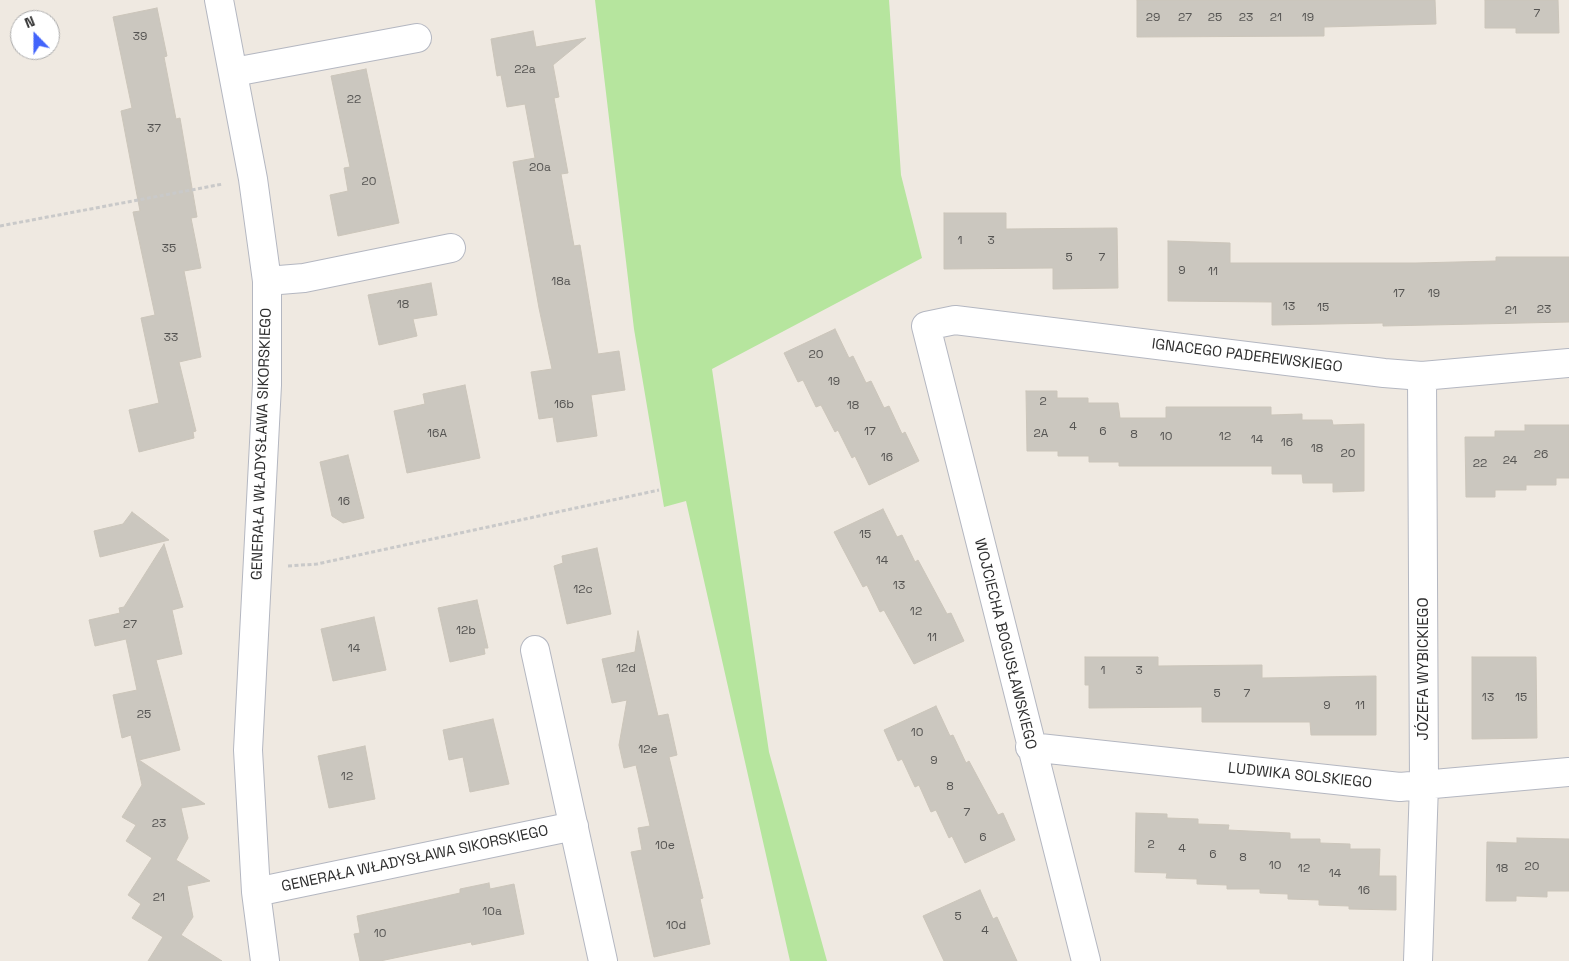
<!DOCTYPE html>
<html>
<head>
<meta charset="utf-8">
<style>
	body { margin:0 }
	#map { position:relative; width:1569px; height:961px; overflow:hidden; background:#efe9e1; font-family:"Space Grotesk",sans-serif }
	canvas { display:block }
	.north { position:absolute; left:10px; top:10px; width:50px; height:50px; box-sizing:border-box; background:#fff; border:1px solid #ababab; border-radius:50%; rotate:338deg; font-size:14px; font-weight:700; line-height:20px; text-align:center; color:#2e2e2e }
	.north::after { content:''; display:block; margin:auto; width:18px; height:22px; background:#4264fb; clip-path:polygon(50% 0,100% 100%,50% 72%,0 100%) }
</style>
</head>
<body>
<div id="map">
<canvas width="1569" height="961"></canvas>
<div class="north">N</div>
</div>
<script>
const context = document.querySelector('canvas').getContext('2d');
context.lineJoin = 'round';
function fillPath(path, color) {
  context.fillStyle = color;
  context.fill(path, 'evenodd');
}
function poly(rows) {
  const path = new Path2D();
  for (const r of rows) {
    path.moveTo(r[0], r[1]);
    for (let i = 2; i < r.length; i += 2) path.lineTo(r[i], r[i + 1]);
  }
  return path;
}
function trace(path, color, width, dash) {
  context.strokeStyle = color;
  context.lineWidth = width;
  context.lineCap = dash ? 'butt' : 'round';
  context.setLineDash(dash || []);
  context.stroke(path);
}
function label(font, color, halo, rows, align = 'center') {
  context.font = font + ' "Space Grotesk",sans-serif';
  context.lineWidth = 4.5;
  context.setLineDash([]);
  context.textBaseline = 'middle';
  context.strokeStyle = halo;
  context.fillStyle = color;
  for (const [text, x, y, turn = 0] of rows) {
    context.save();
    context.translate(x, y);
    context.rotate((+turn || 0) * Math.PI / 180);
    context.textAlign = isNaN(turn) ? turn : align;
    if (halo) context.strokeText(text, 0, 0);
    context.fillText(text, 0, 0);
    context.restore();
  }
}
fillPath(poly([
	[595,0,889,0,901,175,922,258,712,369,769,752,827,961,790,961,686,501,664,507,634,329]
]), '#b6e59e');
const building = poly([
	[1137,0,1435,0,1436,24,1324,27,1324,36,1137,37,1137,0],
	[1485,0,1558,0,1559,33,1516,33,1516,28,1485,28,1485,0],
	[157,8,167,56,164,57,176,119,180,118,197,217,191,218,201,268,184,271,201,357,179,362,196,431,193,432,194,438,139,452,129,410,159,403,141,318,155,315,133,212,140,211,121,111,132,108,113,17,157,8],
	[533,31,536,47,586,38,553,65,559,97,554,98,568,173,561,174,574,246,580,245,598,354,619,351,625,390,591,395,597,436,557,442,553,417,539,419,531,372,552,369,539,308,513,162,535,158,525,104,507,107,501,75,497,76,491,39,533,31],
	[366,69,399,223,338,236,330,195,348,191,344,168,350,167,331,76,366,69],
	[944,213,1006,213,1006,229,1117,228,1118,288,1053,289,1053,268,944,269,944,213],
	[1168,241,1230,243,1230,263,1416,263,1496,261,1496,257,1569,257,1569,322,1383,326,1383,323,1272,325,1272,302,1168,301,1168,241],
	[431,283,437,315,413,319,417,336,379,345,368,295,431,283],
	[835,329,849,358,853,356,866,383,871,381,884,408,889,406,902,434,905,432,919,461,869,485,855,456,852,458,838,430,835,432,821,405,816,407,803,380,798,382,784,353,835,329],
	[465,385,480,458,407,473,394,411,425,404,423,394,465,385],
	[1026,391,1057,391,1057,398,1088,398,1088,403,1118,403,1120,418,1166,418,1166,407,1271,407,1271,415,1302,414,1302,420,1332,420,1333,425,1364,424,1364,491,1333,492,1333,483,1303,483,1302,474,1272,474,1272,466,1119,466,1119,462,1089,462,1089,456,1058,456,1058,451,1027,451,1026,391],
	[1525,425,1569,425,1569,478,1556,478,1556,485,1526,485,1526,490,1495,490,1495,497,1466,497,1465,437,1495,437,1495,431,1525,431,1525,425],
	[348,455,364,518,343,523,332,516,320,462,348,455],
	[883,509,897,537,902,535,915,562,918,560,947,614,951,613,964,641,914,664,884,610,880,612,867,585,863,587,834,532,883,509],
	[132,512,169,540,100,557,94,531,123,524,132,512],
	[164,544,183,607,172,610,182,654,156,660,180,750,139,760,205,804,181,808,188,838,176,860,210,881,187,886,193,917,181,935,222,961,148,961,163,937,132,918,141,904,128,895,152,858,126,841,136,825,122,817,142,785,131,735,122,738,113,695,137,690,126,639,95,646,89,620,120,613,119,608,124,607,164,544],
	[597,548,611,614,567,624,554,566,563,563,562,556,597,548],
	[477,600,488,648,484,648,485,654,450,662,438,608,477,600],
	[374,617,386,670,333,681,321,629,374,617],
	[638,631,658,716,668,714,677,755,669,757,703,898,700,899,710,944,654,957,631,852,642,850,638,828,650,826,636,765,624,768,619,745,627,700,612,703,602,659,635,652,638,631],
	[1085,657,1158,657,1158,666,1262,665,1262,678,1376,676,1376,735,1311,735,1310,722,1202,722,1202,707,1089,708,1089,685,1085,685,1085,657],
	[1472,657,1536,657,1537,738,1472,739,1472,657],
	[936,706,950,736,953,735,966,763,969,761,998,815,1003,813,1015,840,965,863,952,836,949,838,936,810,931,812,919,785,915,787,902,759,898,761,884,730,936,706],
	[493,719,509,784,470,792,463,757,449,760,443,730,493,719],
	[365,746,375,799,329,808,318,756,365,746],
	[1136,813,1167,814,1167,818,1198,819,1198,824,1229,825,1228,830,1290,833,1290,839,1320,839,1320,843,1350,844,1350,849,1380,849,1379,876,1396,876,1396,910,1349,909,1349,906,1319,905,1319,900,1288,899,1288,894,1260,893,1260,889,1227,889,1227,885,1197,884,1197,879,1166,878,1167,873,1135,872,1136,813],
	[1517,838,1569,839,1569,891,1547,891,1547,897,1516,896,1516,901,1486,901,1487,842,1517,843,1517,838],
	[489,883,490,889,514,884,524,934,472,945,471,942,380,961,360,961,354,934,360,933,357,916,460,893,460,889,489,883],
	[980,890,993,919,997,917,1017,961,944,961,923,916,980,890]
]);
fillPath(building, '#cbc7bf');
trace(building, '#cbc5ba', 1);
const minor = poly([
	[219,0,253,179,267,281,267,385,248,750,256,892,265,961],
	[234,72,417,38],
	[267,281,304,278,451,248],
	[535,650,603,961],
	[1030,747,1400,787,1569,772],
	[256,892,574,826],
	[1086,961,926,326,955,320,1384,373,1422,376,1569,363],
	[1418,961,1424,785,1422,376]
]);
trace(minor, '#b4b7c1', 30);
trace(poly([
	[0,226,223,184],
	[288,566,317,564,659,490]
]), '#c9c9c9', 3, [4, 2.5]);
trace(minor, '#fff', 28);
label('12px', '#555452', null, [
	["7",1537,14],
	["29",1153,18],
	["27",1185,18],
	["25",1215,18],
	["23",1246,18],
	["21",1276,18],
	["19",1308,18],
	["39",140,37],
	["22a",525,70],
	["22",354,100],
	["37",154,129],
	["20a",540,168],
	["20",369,182],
	["1",960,241],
	["3",991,241],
	["35",169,249],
	["5",1069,258],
	["7",1102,258],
	["9",1182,271],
	["11",1213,272],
	["18a",561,282],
	["17",1399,294],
	["19",1434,294],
	["18",403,305],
	["13",1289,307],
	["15",1323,308],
	["23",1544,310],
	["21",1511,311],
	["33",171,338],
	["20",816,355],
	["19",834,382],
	["2",1043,402],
	["16b",564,405],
	["18",853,406],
	["4",1073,427],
	["17",870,432],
	["6",1103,432],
	["16A",437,434],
	["2A",1041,434],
	["8",1134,435],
	["10",1166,437],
	["12",1225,437],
	["14",1257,440],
	["16",1287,443],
	["18",1317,449],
	["20",1348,454],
	["26",1541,455],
	["16",887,458],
	["24",1510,461],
	["22",1480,464],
	["16",344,502],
	["15",865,535],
	["14",882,561],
	["13",899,586],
	["12c",583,590],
	["12",916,612],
	["27",130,625],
	["12b",466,631],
	["11",932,638],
	["14",354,649],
	["12d",626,669],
	["1",1103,671],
	["3",1139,671],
	["5",1217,694],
	["7",1247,694],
	["13",1488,698],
	["15",1521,698],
	["9",1327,706],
	["11",1360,706],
	["25",144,715],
	["10",917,733],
	["12e",648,750],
	["9",934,761],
	["12",347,777],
	["8",950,787],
	["7",967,813],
	["23",159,824],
	["6",983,838],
	["2",1151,845],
	["10e",665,846],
	["4",1182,849],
	["6",1213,855],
	["8",1243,858],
	["10",1275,866],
	["20",1532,867],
	["12",1304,869],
	["18",1502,869],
	["14",1335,874],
	["16",1364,891],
	["21",159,898],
	["10a",492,912],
	["5",958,917],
	["10d",676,926],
	["4",985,931],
	["10",380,934]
]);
label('15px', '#2e2e2e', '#fff', [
	["IGNACEGO PADEREWSKIEGO",1247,356,7],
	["GENERAŁA WŁADYSŁAWA SIKORSKIEGO",262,444,-88],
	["WOJCIECHA BOGUSŁAWSKIEGO",1005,644,76],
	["JÓZEFA WYBICKIEGO",1424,669,-90],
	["LUDWIKA SOLSKIEGO",1300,776,6],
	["GENERAŁA WŁADYSŁAWA SIKORSKIEGO",415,859,-12]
]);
</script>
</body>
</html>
